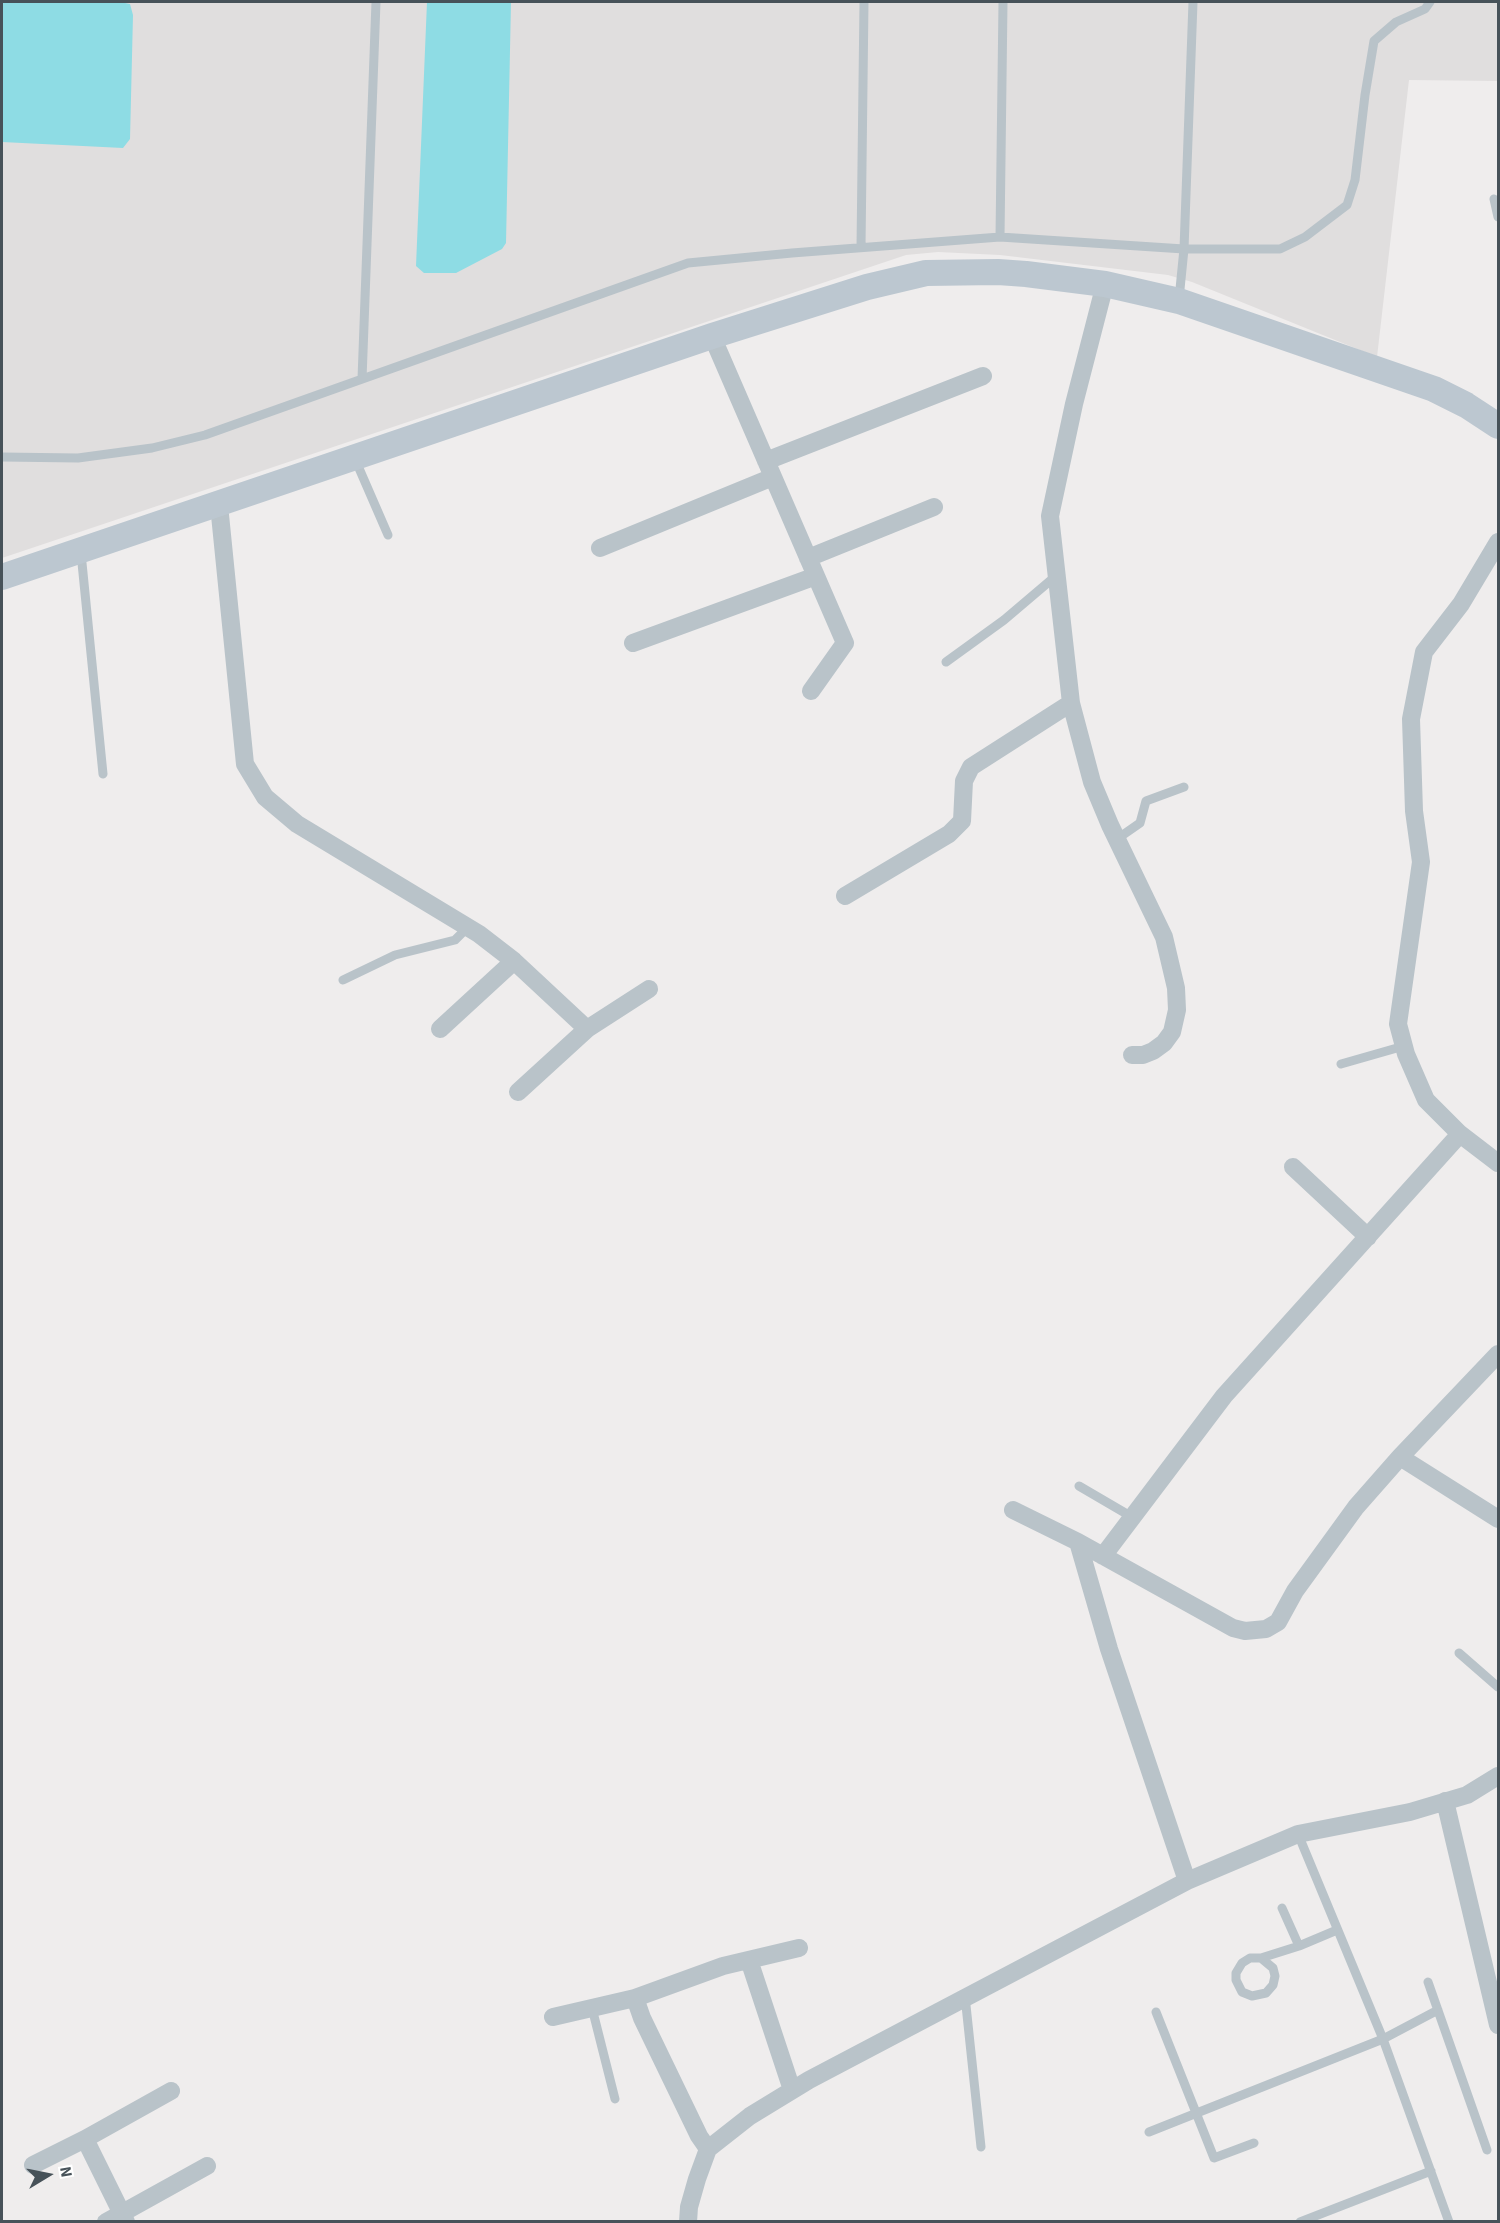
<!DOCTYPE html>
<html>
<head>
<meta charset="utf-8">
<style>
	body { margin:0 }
	#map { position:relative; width:1500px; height:2223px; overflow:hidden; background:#efeded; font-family:"Source Sans 3",sans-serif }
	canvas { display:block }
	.frame { position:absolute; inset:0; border:3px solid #475259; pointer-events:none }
	.north { position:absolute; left:18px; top:2145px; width:60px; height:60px; -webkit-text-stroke:4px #fff; paint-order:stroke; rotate:80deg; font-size:16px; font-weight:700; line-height:24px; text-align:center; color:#475259 }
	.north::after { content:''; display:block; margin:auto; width:21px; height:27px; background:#475259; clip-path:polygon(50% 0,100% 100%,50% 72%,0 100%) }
</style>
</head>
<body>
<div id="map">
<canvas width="1500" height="2223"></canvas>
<div class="frame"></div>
<div class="north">N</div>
</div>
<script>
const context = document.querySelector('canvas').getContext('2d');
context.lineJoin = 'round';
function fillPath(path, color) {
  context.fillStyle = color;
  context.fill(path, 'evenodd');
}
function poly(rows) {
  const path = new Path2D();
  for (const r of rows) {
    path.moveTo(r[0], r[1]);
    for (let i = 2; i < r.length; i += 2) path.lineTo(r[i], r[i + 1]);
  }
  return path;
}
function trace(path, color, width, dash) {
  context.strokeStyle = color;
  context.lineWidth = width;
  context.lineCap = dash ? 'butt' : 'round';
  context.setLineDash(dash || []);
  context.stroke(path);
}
fillPath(poly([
	[2,2,1498,2,1498,81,1409,80,1377,357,1192,282,1168,275,1000,255,938,252,906,255,2,558]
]), '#e0dede');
fillPath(poly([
	[2,2,120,2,130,4,133,15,130,139,123,148,2,142],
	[427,2,511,2,506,243,502,249,456,273,424,273,416,266]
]), '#8edce4');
trace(poly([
	[1494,199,1498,217],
	[1000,237,1003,2],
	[861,247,864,2],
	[1179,299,1184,249,1193,2],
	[362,379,376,2],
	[2,457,78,458,152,448,205,435,688,263,792,253,1000,237,1184,249,1280,249,1305,237,1347,205,1355,180,1365,95,1374,41,1396,22,1425,9,1430,2],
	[355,459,388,535],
	[81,553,103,774],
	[946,662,1004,620,1057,575],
	[1117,839,1140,823,1146,801,1184,787],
	[343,980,395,955,455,940,468,927],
	[1341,1064,1404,1046],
	[1079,1486,1132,1517],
	[1459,1653,1498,1687],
	[1298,1834,1383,2039,1449,2222],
	[1282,1908,1299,1946],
	[1261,1958,1273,1968,1275,1976,1273,1985,1266,1993,1252,1996,1242,1992,1236,1980,1236,1973,1242,1963,1250,1958,1261,1958,1299,1946,1337,1930],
	[1428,1982,1487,2150],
	[965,1996,981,2147],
	[592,2008,615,2099],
	[1156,2012,1214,2158,1254,2143],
	[1149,2132,1383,2039,1438,2010],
	[1300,2222,1431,2171]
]), '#b9c3c9', 9);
trace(poly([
	[1105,284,1074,404,1050,516,1071,703,1092,782,1110,825,1164,937,1176,988,1177,1010,1172,1032,1164,1043,1153,1051,1143,1055,1132,1055],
	[712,336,845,643,811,691],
	[766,461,983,376],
	[219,505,245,764,265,797,297,824,479,934,514,961,587,1029],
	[1498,542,1461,604,1424,652,1411,719,1414,811,1421,862,1398,1024,1406,1054,1426,1100,1460,1134,1498,1163],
	[600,548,773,477],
	[808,558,934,507],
	[633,643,816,576],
	[845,896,949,834,962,821,964,781,971,767,1071,703],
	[440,1029,514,961],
	[518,1092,587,1029,649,989],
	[1293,1167,1368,1237],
	[1400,1457,1498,1519],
	[1013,1510,1078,1542,1109,1649,1187,1881],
	[1078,1542,1233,1628,1245,1631,1266,1629,1278,1622,1295,1591,1356,1507,1400,1457,1498,1354],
	[1103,1556,1224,1396,1460,1134],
	[1445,1801,1498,2025],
	[749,1960,792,2090],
	[553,2017,635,1998],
	[708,2149,699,2136,642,2018,635,1998,723,1966,799,1948],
	[33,2165,85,2139],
	[106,2222,207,2166],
	[126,2222,85,2139,171,2091],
	[688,2222,689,2207,697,2179,708,2149,750,2116,809,2080,1187,1881,1298,1834,1410,1812,1467,1795,1498,1776]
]), '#b9c3c9', 18);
trace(poly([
	[2,577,712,336,867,287,926,273,998,272,1026,274,1105,284,1179,301,1434,389,1466,405,1498,426]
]), '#bcc7d0', 26);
</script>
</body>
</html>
